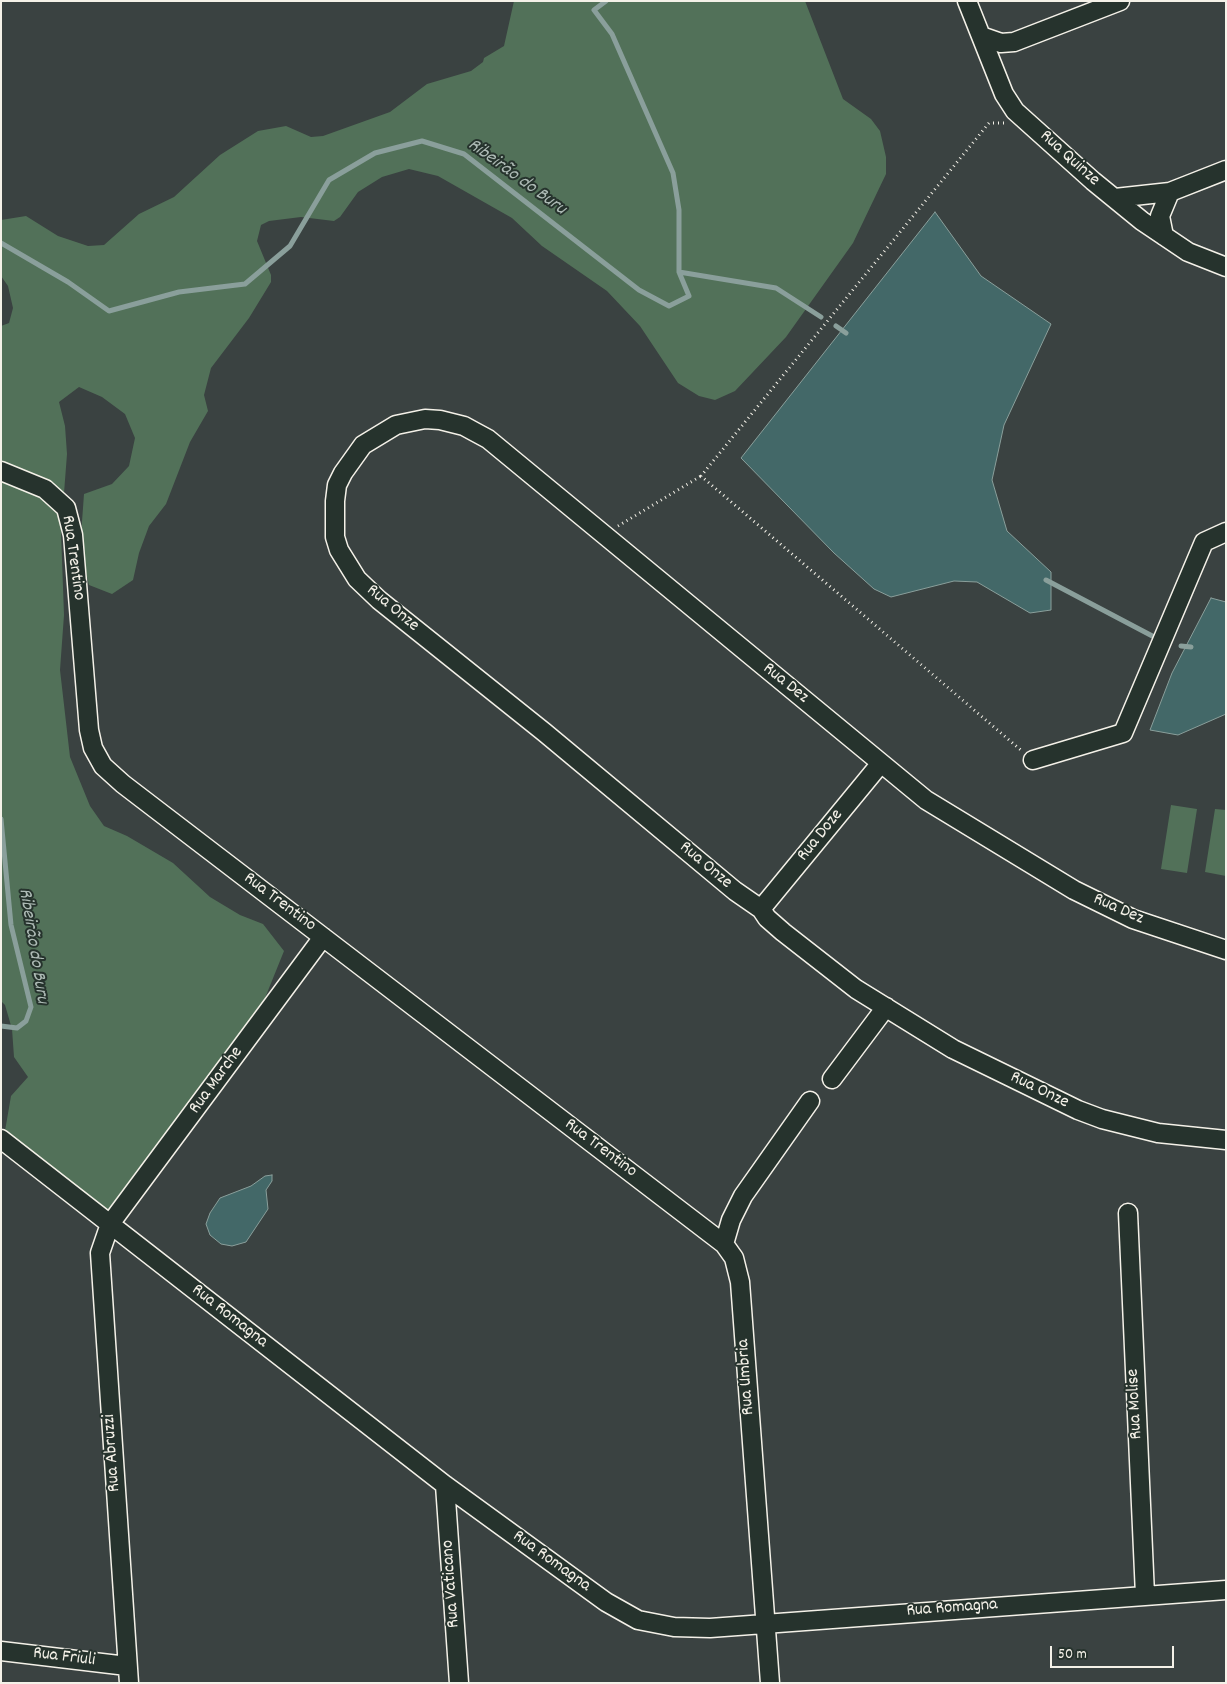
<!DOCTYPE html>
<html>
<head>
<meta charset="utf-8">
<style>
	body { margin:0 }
	#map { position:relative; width:1227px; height:1684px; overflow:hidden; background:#3a4241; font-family:Dekko,sans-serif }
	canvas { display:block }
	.frame { position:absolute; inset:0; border:2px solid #f4f1e8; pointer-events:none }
	.scale { position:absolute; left:1050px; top:1646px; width:124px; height:22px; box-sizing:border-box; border:2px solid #f4f1e8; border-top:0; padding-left:6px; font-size:15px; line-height:18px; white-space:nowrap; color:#f4f1e8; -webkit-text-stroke:4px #26332d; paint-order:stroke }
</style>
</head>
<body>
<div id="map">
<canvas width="1227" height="1684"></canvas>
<div class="frame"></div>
<div class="scale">50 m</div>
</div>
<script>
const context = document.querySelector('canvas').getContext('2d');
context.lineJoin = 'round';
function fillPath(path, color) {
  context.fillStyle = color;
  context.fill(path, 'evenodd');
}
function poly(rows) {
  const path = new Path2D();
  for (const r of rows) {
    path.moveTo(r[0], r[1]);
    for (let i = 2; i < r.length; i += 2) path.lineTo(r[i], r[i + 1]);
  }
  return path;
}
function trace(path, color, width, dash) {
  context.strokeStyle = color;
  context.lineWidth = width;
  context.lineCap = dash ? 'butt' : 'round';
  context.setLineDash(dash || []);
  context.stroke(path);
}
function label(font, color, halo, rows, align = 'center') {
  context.font = font + ' Dekko,sans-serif';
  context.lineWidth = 4;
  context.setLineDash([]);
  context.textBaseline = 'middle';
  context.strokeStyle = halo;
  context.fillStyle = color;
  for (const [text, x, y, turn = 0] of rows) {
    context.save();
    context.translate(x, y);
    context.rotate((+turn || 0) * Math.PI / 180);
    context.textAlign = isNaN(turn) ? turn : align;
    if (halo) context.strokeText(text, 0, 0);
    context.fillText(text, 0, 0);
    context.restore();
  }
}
fillPath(poly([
	[514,1,805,1,843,99,871,119,880,131,886,157,886,174,853,243,786,337,735,391,715,400,699,396,678,383,640,326,607,291,542,246,512,218,438,176,409,169,382,177,358,192,340,217,334,221,301,217,269,221,261,225,257,241,271,275,271,282,249,318,211,368,204,395,208,411,190,442,166,504,149,526,139,553,133,580,112,594,89,585,80,549,84,494,112,484,129,466,135,438,125,414,102,397,79,387,59,402,65,426,67,454,61,532,64,615,60,670,70,757,90,806,104,826,127,836,173,863,210,897,240,915,263,924,284,951,263,1003,114,1216,52,1186,46,1161,23,1148,5,1131,11,1096,28,1077,14,1057,12,1029,5,1005,1,1001,1,326,9,323,13,308,8,286,1,276,1,220,26,216,58,236,88,246,104,245,139,214,174,197,220,155,258,131,286,126,311,137,323,136,390,112,427,84,471,71,483,62,484,58,504,46],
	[1171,805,1197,809,1187,873,1161,869],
	[1215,809,1226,810,1226,876,1205,872]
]), '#527159');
const water = poly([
	[935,212,981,276,1051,324,1004,425,992,480,1007,531,1051,572,1051,610,1030,613,977,582,954,581,891,597,874,589,834,553,741,458,935,212],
	[1211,598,1226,602,1226,714,1178,735,1150,730,1172,673,1211,598],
	[272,1175,272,1181,266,1190,268,1209,246,1242,232,1246,221,1244,210,1235,206,1224,210,1213,220,1198,251,1186,265,1176,272,1175]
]);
fillPath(water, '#436868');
trace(water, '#8a9f9b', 1);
trace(poly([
	[1,243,68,282,109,311,179,292,245,284,290,246,329,180,375,153,422,141,464,154,639,290,669,306,689,296,679,272,679,210,673,173,612,34,594,10,606,1],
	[679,272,776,288,821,317],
	[836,326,846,333],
	[1046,580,1158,639],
	[1181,646,1191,647],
	[1,819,11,925,31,1007,26,1021,17,1028,1,1026]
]), '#8a9f9b', 5);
const minor = poly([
	[967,1,1004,94,1015,111,1093,181,1142,221,1188,252,1226,267],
	[981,36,1001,43,1014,42,1120,1],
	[1115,198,1170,192,1226,170],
	[1164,236,1160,216,1170,192],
	[1,471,45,489,66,508,73,535,89,730,93,748,103,766,123,784,724,1244],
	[1033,760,1123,733,1204,542,1226,532],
	[761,909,881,763],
	[1226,950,1133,919,1074,890,926,800,488,439,475,432,464,426,440,420,425,419,396,425,363,445,343,473,337,485,335,501,335,537,339,550,357,579,379,600,544,732,735,891,761,909,767,918,783,932,856,989,953,1049,1078,1110,1102,1119,1158,1133,1226,1140],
	[832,1079,886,1007],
	[1,1139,445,1485,606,1602,638,1620,674,1627,710,1628,1226,1590],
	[1128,1213,1145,1595],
	[445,1485,459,1683],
	[1,1651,127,1666],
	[129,1683,100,1253,110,1224,323,937],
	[770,1683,740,1282,734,1258,724,1244,731,1220,743,1196,810,1101]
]);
trace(minor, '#f4f1e8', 21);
trace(poly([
	[1004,123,989,123,701,476,1022,751],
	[618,526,701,476]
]), '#f4f1e8', 3, [1, 4]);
trace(minor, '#26332d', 18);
label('18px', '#f4f1e8', '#26332d', [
	["Rua Quinze",1069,159,42],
	["Rua Trentino",72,558,82],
	["Rua Onze",392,609,40],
	["Rua Dez",785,684,39],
	["Rua Doze",821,836,-51],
	["Rua Onze",705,866,40],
	["Rua Trentino",279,903,37],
	["Rua Dez",1118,910,24],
	["Rua Marche",217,1081,-54],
	["Rua Onze",1039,1091,26],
	["Rua Trentino",600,1149,37],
	["Rua Romagna",229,1317,38],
	["Rua Umbria",747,1377,-94],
	["Rua Molise",1136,1404,-93],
	["Rua Abruzzi",113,1453,-94],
	["Rua Romagna",551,1562,36],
	["Rua Vaticano",452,1584,-94],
	["Rua Romagna",952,1609,-4],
	["Rua Friuli",64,1658,7]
]);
label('italic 19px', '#adbab5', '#26332d', [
	["Ribeirão do Buru",516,178,36],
	["Ribeirão do Buru",32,946,81]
]);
</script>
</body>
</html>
